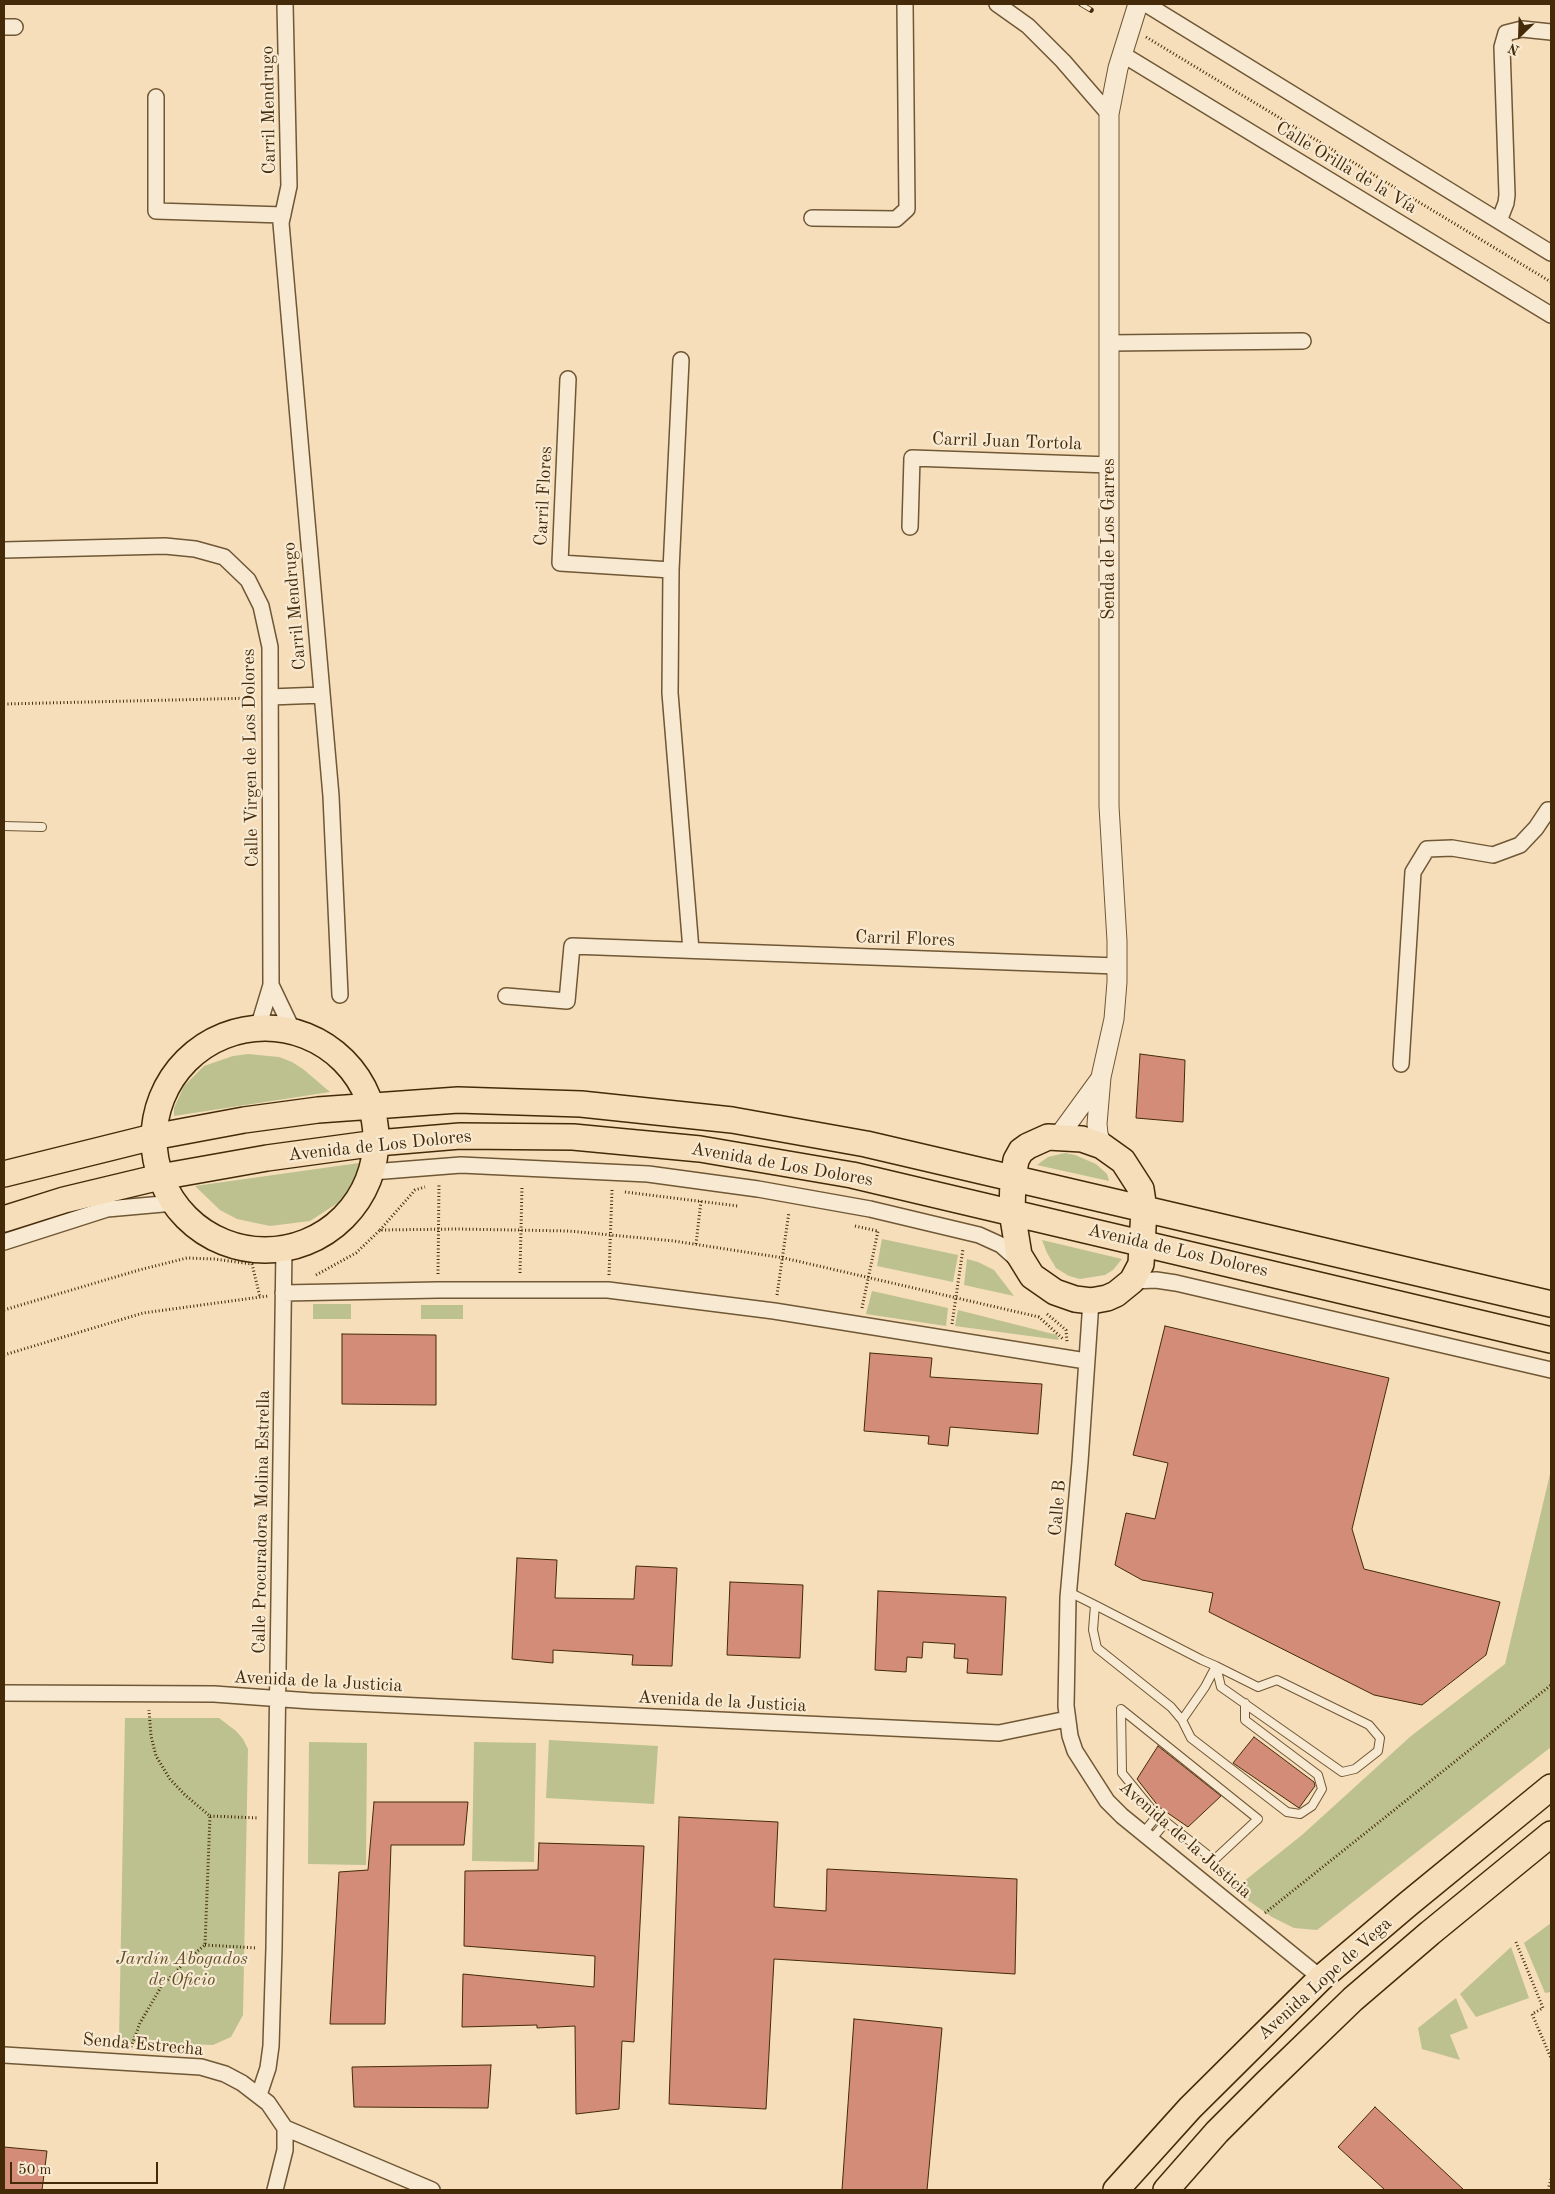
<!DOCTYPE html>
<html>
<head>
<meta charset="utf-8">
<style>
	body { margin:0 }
	#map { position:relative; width:1555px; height:2194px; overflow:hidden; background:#f5deb9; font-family:"Old Standard TT",serif }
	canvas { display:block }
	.frame { position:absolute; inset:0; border:5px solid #442a09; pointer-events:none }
	.north { position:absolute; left:1495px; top:10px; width:50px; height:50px; -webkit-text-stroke:4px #f8ead2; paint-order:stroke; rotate:204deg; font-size:14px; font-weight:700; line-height:20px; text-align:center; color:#442a09 }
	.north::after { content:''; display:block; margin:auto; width:18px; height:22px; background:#442a09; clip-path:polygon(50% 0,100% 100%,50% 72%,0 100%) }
	.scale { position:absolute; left:10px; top:2162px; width:148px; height:22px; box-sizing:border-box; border:2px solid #442a09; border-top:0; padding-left:6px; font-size:15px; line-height:18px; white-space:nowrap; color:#442a09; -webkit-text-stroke:4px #f8ead2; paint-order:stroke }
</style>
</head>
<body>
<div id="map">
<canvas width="1555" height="2194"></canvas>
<div class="frame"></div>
<div class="north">N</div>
<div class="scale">50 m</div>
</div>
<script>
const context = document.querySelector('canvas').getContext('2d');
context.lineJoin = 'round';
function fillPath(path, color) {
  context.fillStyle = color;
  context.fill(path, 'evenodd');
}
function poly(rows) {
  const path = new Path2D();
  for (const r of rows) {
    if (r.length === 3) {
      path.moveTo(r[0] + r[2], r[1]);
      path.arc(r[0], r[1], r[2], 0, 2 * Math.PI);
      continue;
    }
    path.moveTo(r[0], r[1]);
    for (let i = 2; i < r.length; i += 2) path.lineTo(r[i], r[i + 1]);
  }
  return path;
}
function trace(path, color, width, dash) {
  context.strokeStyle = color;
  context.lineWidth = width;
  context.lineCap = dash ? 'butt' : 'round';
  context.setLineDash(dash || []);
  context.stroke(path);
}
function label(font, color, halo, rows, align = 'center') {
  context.font = font + ' "Old Standard TT",serif';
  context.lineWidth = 4.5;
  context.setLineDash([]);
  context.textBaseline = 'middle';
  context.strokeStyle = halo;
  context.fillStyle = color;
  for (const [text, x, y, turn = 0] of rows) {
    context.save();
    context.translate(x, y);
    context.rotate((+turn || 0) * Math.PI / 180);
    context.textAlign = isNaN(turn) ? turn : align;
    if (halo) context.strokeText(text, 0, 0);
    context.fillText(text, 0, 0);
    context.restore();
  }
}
fillPath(poly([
	[248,1054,279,1057,292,1062,303,1069,330,1092,174,1116,174,1108,184,1086,204,1066,233,1056],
	[1065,1153,1075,1155,1096,1164,1107,1174,1109,1181,1037,1165,1048,1157],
	[359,1163,359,1174,347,1197,310,1221,270,1226,237,1219,220,1210,195,1186],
	[882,1239,958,1255,953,1282,877,1266],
	[1042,1240,1122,1259,1113,1270,1105,1275,1080,1279,1069,1276,1056,1268,1047,1253],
	[967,1259,978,1262,994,1270,1014,1296,964,1285],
	[872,1291,948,1308,946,1326,866,1314],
	[313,1304,351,1304,351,1319,313,1319],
	[421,1305,463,1305,463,1319,421,1319],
	[958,1310,1057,1335,1059,1340,955,1326],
	[1551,1470,1551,1747,1317,1930,1294,1928,1272,1917,1233,1890,1302,1835,1411,1736,1505,1664],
	[125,1718,219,1718,236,1731,243,1739,248,1749,243,2015,231,2037,213,2045,119,2042],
	[549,1740,658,1746,654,1804,546,1798],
	[309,1742,367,1743,366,1865,308,1864],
	[474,1742,536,1743,534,1862,472,1861],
	[1551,1923,1551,1992,1545,1993,1524,1943],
	[1511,1947,1529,1998,1476,2017,1460,1994],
	[1456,1998,1468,2028,1450,2035,1460,2060,1422,2049,1418,2028]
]), '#bcc18f');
const building = poly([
	[1140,1054,1185,1060,1183,1122,1136,1118,1140,1054],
	[1165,1326,1389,1378,1352,1529,1364,1569,1500,1602,1486,1655,1422,1705,1374,1695,1209,1612,1213,1593,1142,1580,1115,1565,1126,1513,1155,1519,1168,1463,1133,1455,1165,1326],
	[342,1334,436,1335,436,1405,342,1404,342,1334],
	[870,1353,932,1358,930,1377,1042,1384,1038,1434,950,1427,948,1446,928,1444,929,1436,864,1431,870,1353],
	[517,1558,557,1560,555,1598,634,1599,636,1566,677,1568,672,1666,632,1665,633,1655,553,1650,553,1663,512,1659,517,1558],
	[730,1582,803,1585,800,1658,727,1655,730,1582],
	[878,1591,1006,1597,1002,1675,967,1673,968,1659,954,1658,955,1644,923,1642,922,1658,907,1657,906,1672,875,1670,878,1591],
	[1254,1737,1314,1782,1315,1786,1299,1808,1233,1763,1254,1737],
	[1158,1746,1221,1796,1188,1827,1159,1807,1137,1779,1158,1746],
	[374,1802,468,1802,464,1845,391,1845,385,2024,330,2024,339,1872,368,1870,374,1802],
	[679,1817,778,1822,774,1907,826,1911,827,1869,1017,1879,1015,1974,774,1959,766,2109,669,2104,679,1817],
	[539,1843,644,1846,634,2042,622,2041,619,2109,576,2114,575,2026,537,2028,537,2025,462,2027,463,1974,594,1987,595,1956,464,1946,465,1871,538,1870,539,1843],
	[854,2019,942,2028,927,2190,842,2190,854,2019],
	[491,2065,488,2108,354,2107,352,2067,491,2065],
	[1375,2107,1464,2190,1385,2190,1338,2147,1375,2107],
	[4,2147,47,2151,42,2190,4,2190,4,2147]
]);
fillPath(building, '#d28c77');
trace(building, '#442a09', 1);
const service = poly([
	[4,826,42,827],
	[1069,1592,1095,1605,1093,1630,1097,1648,1171,1707,1182,1720,1205,1687,1216,1666,1221,1687,1342,1772,1355,1769,1378,1751,1380,1738,1369,1725,1277,1680,1258,1687,1216,1666,1202,1660,1095,1605],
	[1182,1720,1191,1738,1287,1812,1300,1814,1312,1806,1322,1789,1318,1775,1245,1720,1245,1703],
	[1143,1833,1157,1816,1122,1773,1121,1709,1258,1819,1214,1860,1166,1822,1151,1840]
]);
const minor = poly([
	[285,4,289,186,281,223,331,796,340,995],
	[997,4,1028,26,1063,61,1109,114],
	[1146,4,1551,253],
	[4,27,15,27],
	[1122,54,1551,315],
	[156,97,156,211,283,215],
	[812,218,896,219,907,209,905,4],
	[1499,221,1506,203,1507,195,1502,47,1506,33,1522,29,1551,32],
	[1108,343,1303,341],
	[681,360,671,570,670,693,691,950],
	[568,379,560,563,671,570],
	[910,527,912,458,1110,465],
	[4,550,165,546,195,549,224,557,248,580,261,606,270,647,271,985,258,1028],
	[270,697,322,695],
	[271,985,293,1031],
	[506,996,567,1001,572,946,1117,966],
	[1401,1064,1413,872,1427,849,1452,848,1493,855,1520,845,1536,828,1548,810,1551,810],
	[372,1172,461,1165,648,1174,758,1189,870,1209,979,1235,1001,1245,1020,1262],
	[4,1242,107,1209,174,1203],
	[1132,1281,1156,1280,1176,1283,1551,1370],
	[283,1293,438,1290,608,1290,774,1311,1086,1361],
	[1091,1301,1080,1462,1068,1598,1066,1706,1070,1736,1075,1751,1107,1801,1122,1816,1321,1978],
	[4,1693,214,1694,311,1701,999,1733,1067,1719],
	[4,2055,201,2067,225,2074,242,2083,268,2103,285,2128,285,2150,275,2190],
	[259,2095,268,2068,271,2046,274,1948,284,1249],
	[285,2128,432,2190]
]);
const tertiary = poly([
	[1058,1137,1101,1078],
	[1102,1146,1098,1134,1097,1124,1101,1077,1114,1019,1117,982,1117,941,1109,806,1109,114,1118,68,1138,4]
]);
const primary = poly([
	[265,1139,111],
	[1048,1137,1082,1139,1102,1146,1123,1161,1141,1189,1144,1209,1141,1264,1132,1281,1116,1294,1107,1298,1091,1301,1075,1299,1055,1292,1032,1276,1019,1255,1012,1212,1013,1178,1016,1160,1021,1151,1028,1146,1048,1137],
	[4,1174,153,1137,244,1120,318,1110,458,1100,581,1104,732,1120,866,1144,1551,1304],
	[4,1219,64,1200,160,1177,267,1158,377,1143,460,1136,573,1137,700,1149,852,1175,1551,1340],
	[1116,2190,1190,2108,1321,1978,1408,1904,1551,1787],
	[1166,2190,1217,2132,1266,2083,1353,1999,1430,1933,1551,1834]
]);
trace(service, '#705735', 10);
trace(minor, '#705735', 18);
trace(tertiary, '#705735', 21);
trace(primary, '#442a09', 28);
trace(poly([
	[1146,37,1551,282],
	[4,704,255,698],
	[625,1192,738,1206],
	[855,1226,878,1231],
	[380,1230,415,1190,425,1187],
	[696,1244,701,1201],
	[520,1273,522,1186],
	[438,1274,439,1183],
	[316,1275,356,1253,380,1230,458,1229,569,1231,674,1241,784,1258,1039,1317,1063,1339],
	[609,1275,612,1190],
	[777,1295,789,1212],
	[862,1308,878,1231],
	[4,1310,139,1270,187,1258,214,1259,252,1264,260,1297],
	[1047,1314,1066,1330,1067,1342],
	[952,1324,963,1249],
	[4,1355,143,1313,268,1296],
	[210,1816,259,1818],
	[1265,1913,1551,1685],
	[1516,1942,1543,2008,1532,2014,1551,2058],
	[205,1945,257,1948],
	[131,2047,140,2023,161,1987,188,1959,205,1945,210,1816,185,1795,170,1779,156,1756,151,1736,149,1710],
	[1548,2190,1551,2179]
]), '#442a09', 3, [1, 2.5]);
trace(service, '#f8ead2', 8);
trace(minor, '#f8ead2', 15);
trace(tertiary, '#f8ead2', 19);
trace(primary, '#f5deb9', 25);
const rail = poly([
	[1081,4,1091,10]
]);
trace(rail, '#442a09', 5.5);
trace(rail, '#f8ead2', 4, [11]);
label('18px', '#442a09', '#f8ead2', [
	["Carril Mendrugo",269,110,-91],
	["Calle Orilla de la Vía",1346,168,31],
	["Carril Juan Tortola",1007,442,2],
	["Carril Flores",544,496,-87],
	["Senda de Los Garres",1109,539,-90],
	["Carril Mendrugo",295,606,-95],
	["Calle Virgen de Los Dolores",251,758,-91],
	["Carril Flores",905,939,2],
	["Avenida de Los Dolores",380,1146,-6],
	["Avenida de Los Dolores",782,1165,10],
	["Avenida de Los Dolores",1178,1251,13],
	["Calle B",1058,1508,-85],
	["Calle Procuradora Molina Estrella",262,1522,-89],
	["Avenida de la Justicia",318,1682,3],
	["Avenida de la Justicia",722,1702,3],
	["Avenida de la Justicia",1185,1840,41],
	["Avenida Lope de Vega",1325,1979,-42],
	["Senda Estrecha",143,2045,5]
]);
label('italic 18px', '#62502a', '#f8ead2', [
	["Jardín Abogados",182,1959],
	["de Oficio",182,1980]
]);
</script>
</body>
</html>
